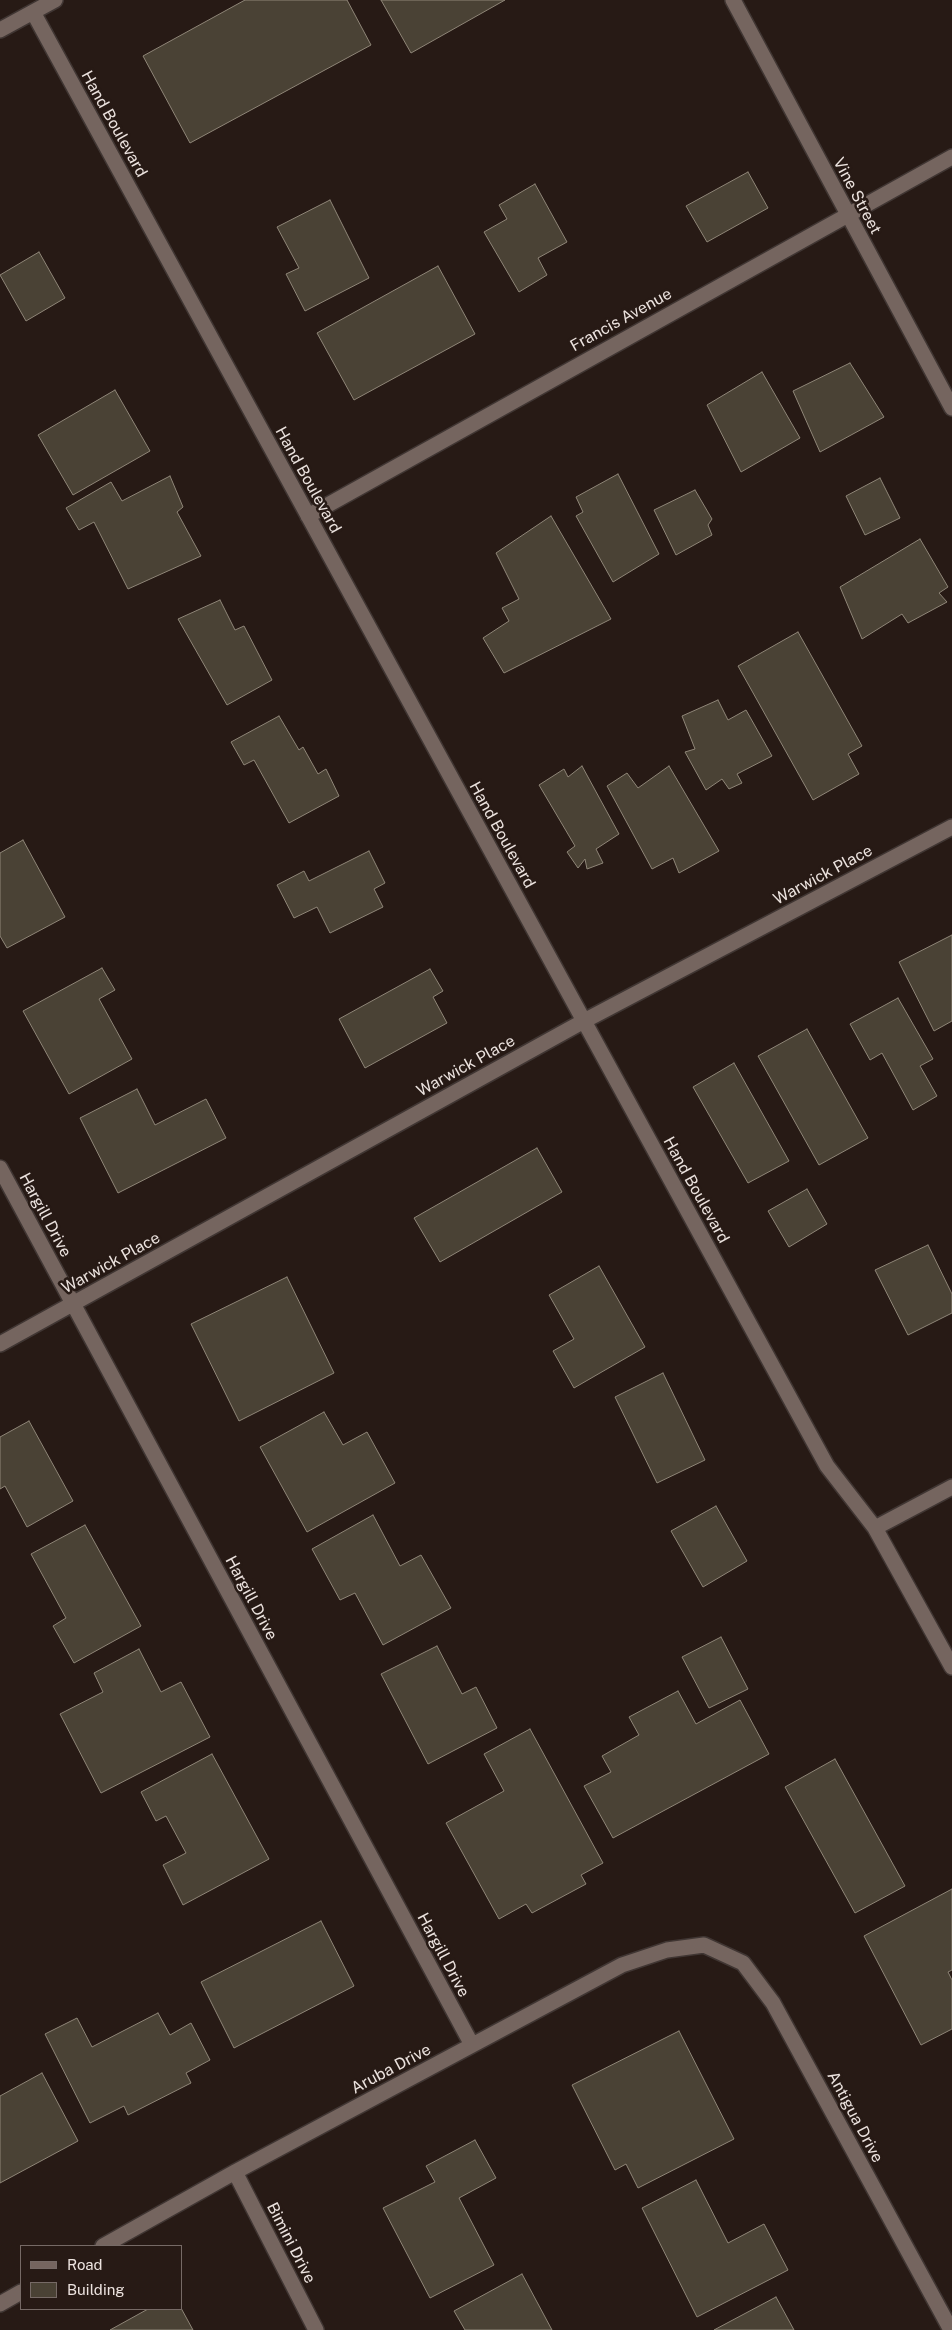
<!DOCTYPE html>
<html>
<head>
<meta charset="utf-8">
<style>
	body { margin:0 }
	#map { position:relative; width:952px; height:2330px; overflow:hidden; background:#271a15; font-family:"Public Sans",sans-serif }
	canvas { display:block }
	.legend { position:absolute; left:20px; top:2245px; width:162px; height:65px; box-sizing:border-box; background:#271a15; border:1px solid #766a66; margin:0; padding:6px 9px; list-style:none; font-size:15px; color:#ece3df }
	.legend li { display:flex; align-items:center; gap:10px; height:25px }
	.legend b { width:25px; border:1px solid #766a66 }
</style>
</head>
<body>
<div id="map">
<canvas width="952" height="2330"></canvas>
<ul class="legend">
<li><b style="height:6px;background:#75655f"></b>Road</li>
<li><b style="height:14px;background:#4a4235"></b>Building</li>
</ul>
</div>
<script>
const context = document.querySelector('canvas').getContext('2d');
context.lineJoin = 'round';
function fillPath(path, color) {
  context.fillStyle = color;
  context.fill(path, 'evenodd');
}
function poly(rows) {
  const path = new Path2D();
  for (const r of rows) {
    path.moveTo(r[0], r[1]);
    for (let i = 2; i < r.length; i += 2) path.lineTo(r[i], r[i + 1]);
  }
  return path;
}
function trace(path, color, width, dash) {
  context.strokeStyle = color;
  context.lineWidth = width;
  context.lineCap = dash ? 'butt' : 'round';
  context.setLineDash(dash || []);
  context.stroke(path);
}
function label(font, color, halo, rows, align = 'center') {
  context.font = font + ' "Public Sans",sans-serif';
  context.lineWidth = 5;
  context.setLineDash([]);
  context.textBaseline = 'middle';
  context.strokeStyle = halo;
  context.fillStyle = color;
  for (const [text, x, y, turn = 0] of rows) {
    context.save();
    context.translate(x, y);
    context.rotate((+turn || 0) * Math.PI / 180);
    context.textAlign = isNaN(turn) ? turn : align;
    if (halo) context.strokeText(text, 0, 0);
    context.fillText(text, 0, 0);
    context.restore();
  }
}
const building = poly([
	[245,0,347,0,371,45,190,143,143,56,245,0],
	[381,0,505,0,411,53,381,0],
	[748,172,768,208,707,242,686,206,748,172],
	[535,184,567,242,538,258,547,275,519,292,484,232,507,219,499,205,535,184],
	[330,200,369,278,305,311,286,274,299,268,277,227,330,200],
	[39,252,65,298,26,321,0,275,39,252],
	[438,266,475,334,354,400,317,333,438,266],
	[850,363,884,417,820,452,793,391,850,363],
	[762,372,800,438,741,472,707,405,762,372],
	[115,390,150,451,73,495,38,435,115,390],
	[618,474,659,554,613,582,576,516,583,512,576,497,618,474],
	[170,476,183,507,177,512,201,556,128,589,94,522,79,530,66,508,111,482,122,501,170,476],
	[880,478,900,518,865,535,846,496,880,478],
	[695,490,712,519,708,525,712,535,676,555,654,510,695,490],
	[551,516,611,619,504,673,483,638,509,621,502,608,519,599,496,553,551,516],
	[920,539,948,587,939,593,947,602,908,623,902,614,862,639,840,587,920,539],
	[220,600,235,630,244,626,272,680,227,705,178,619,220,600],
	[798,632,862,746,848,754,859,774,813,800,738,666,798,632],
	[718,700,728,720,746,710,772,756,737,774,742,783,729,789,722,779,706,790,685,752,695,749,682,716,718,700],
	[279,716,299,750,303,747,318,774,326,769,339,796,289,823,254,760,244,765,231,742,279,716],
	[582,766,619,834,596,849,603,863,587,869,585,859,578,868,567,852,575,846,539,785,564,769,568,777,582,766],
	[669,766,719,851,679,873,673,858,652,869,607,786,627,773,638,788,669,766],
	[23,840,65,917,7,948,0,936,0,853,23,840],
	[369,851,385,883,374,889,383,907,330,933,317,907,294,918,277,885,304,871,309,881,369,851],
	[952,935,952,1021,934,1031,899,962,952,935],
	[102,968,115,990,99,999,132,1059,69,1094,23,1011,102,968],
	[430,969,443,991,433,997,447,1023,365,1068,339,1019,430,969],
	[898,998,933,1059,920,1066,937,1096,913,1110,882,1053,870,1060,850,1024,898,998],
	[807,1029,868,1138,819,1165,758,1056,807,1029],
	[734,1063,789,1161,748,1183,693,1087,734,1063],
	[137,1089,155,1125,206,1099,226,1138,118,1193,80,1118,137,1089],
	[537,1148,562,1192,440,1262,414,1218,537,1148],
	[807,1189,827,1224,789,1247,768,1211,807,1189],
	[928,1245,952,1294,952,1313,908,1335,875,1270,928,1245],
	[599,1266,645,1347,574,1388,553,1351,574,1339,549,1295,599,1266],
	[287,1277,334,1373,239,1421,191,1324,287,1277],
	[663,1373,705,1460,657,1483,615,1397,663,1373],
	[324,1412,343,1445,367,1432,395,1483,307,1532,260,1447,324,1412],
	[29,1421,73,1501,27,1527,5,1486,0,1489,0,1437,29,1421],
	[716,1506,747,1561,703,1587,671,1531,716,1506],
	[373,1515,400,1566,421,1555,451,1608,383,1645,355,1593,340,1600,312,1549,373,1515],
	[85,1525,141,1626,74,1663,53,1626,66,1618,31,1554,85,1525],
	[721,1637,748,1689,709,1708,682,1657,721,1637],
	[437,1646,462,1694,476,1687,497,1728,428,1764,381,1674,437,1646],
	[139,1649,161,1692,181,1682,210,1737,101,1793,60,1714,103,1692,94,1673,139,1649],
	[678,1691,696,1724,740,1700,769,1754,613,1838,584,1786,611,1772,602,1756,639,1735,629,1717,678,1691],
	[530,1729,603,1863,581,1875,586,1884,532,1913,526,1904,499,1919,446,1823,504,1791,484,1754,530,1729],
	[212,1754,269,1859,183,1905,163,1865,186,1853,166,1816,156,1821,141,1792,212,1754],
	[835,1759,905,1886,855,1913,785,1787,835,1759],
	[952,1889,952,1970,948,1972,952,1980,952,2029,921,2045,864,1936,952,1889],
	[321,1921,354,1986,234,2048,201,1982,321,1921],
	[158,2013,170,2035,191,2023,210,2060,186,2073,191,2083,128,2115,124,2106,90,2123,45,2034,77,2018,92,2047,158,2013],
	[679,2031,734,2139,638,2188,626,2164,615,2170,572,2085,679,2031],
	[42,2073,78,2141,0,2183,0,2096,42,2073],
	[475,2140,496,2178,459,2198,494,2265,430,2298,383,2208,435,2182,426,2166,475,2140],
	[696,2180,728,2243,764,2224,788,2270,697,2317,642,2208,696,2180],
	[522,2274,552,2330,465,2330,454,2311,522,2274],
	[776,2297,794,2330,714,2330,776,2297],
	[181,2308,193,2330,110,2330,148,2309,181,2308]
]);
fillPath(building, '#4a4235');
trace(building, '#8f8678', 1);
const minor = poly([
	[733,0,952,408],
	[33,12,827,1466,875,1528,952,1667],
	[0,30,55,0],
	[308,516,952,157],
	[0,1168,472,2045],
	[0,1344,584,1021,952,827],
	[875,1528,952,1487],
	[235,2172,316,2330],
	[103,2246,235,2172,622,1965,667,1950,704,1945,743,1963,773,2003,951,2330],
	[0,2304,21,2292]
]);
trace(minor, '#403633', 18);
trace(minor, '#75655f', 15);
label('16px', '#ece3df', '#271a15', [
	["Hand Boulevard",114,124,61],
	["Vine Street",857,196,62],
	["Francis Avenue",621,320,-29],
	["Hand Boulevard",308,480,61],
	["Hand Boulevard",502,835,61],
	["Warwick Place",823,875,-28],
	["Warwick Place",466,1066,-29],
	["Hand Boulevard",696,1190,61],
	["Hargill Drive",45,1215,62],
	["Warwick Place",111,1263,-29],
	["Hargill Drive",251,1598,62],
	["Hargill Drive",443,1955,62],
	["Aruba Drive",391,2069,-28],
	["Antigua Drive",855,2117,62],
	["Bimini Drive",291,2243,63]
]);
</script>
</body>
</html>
